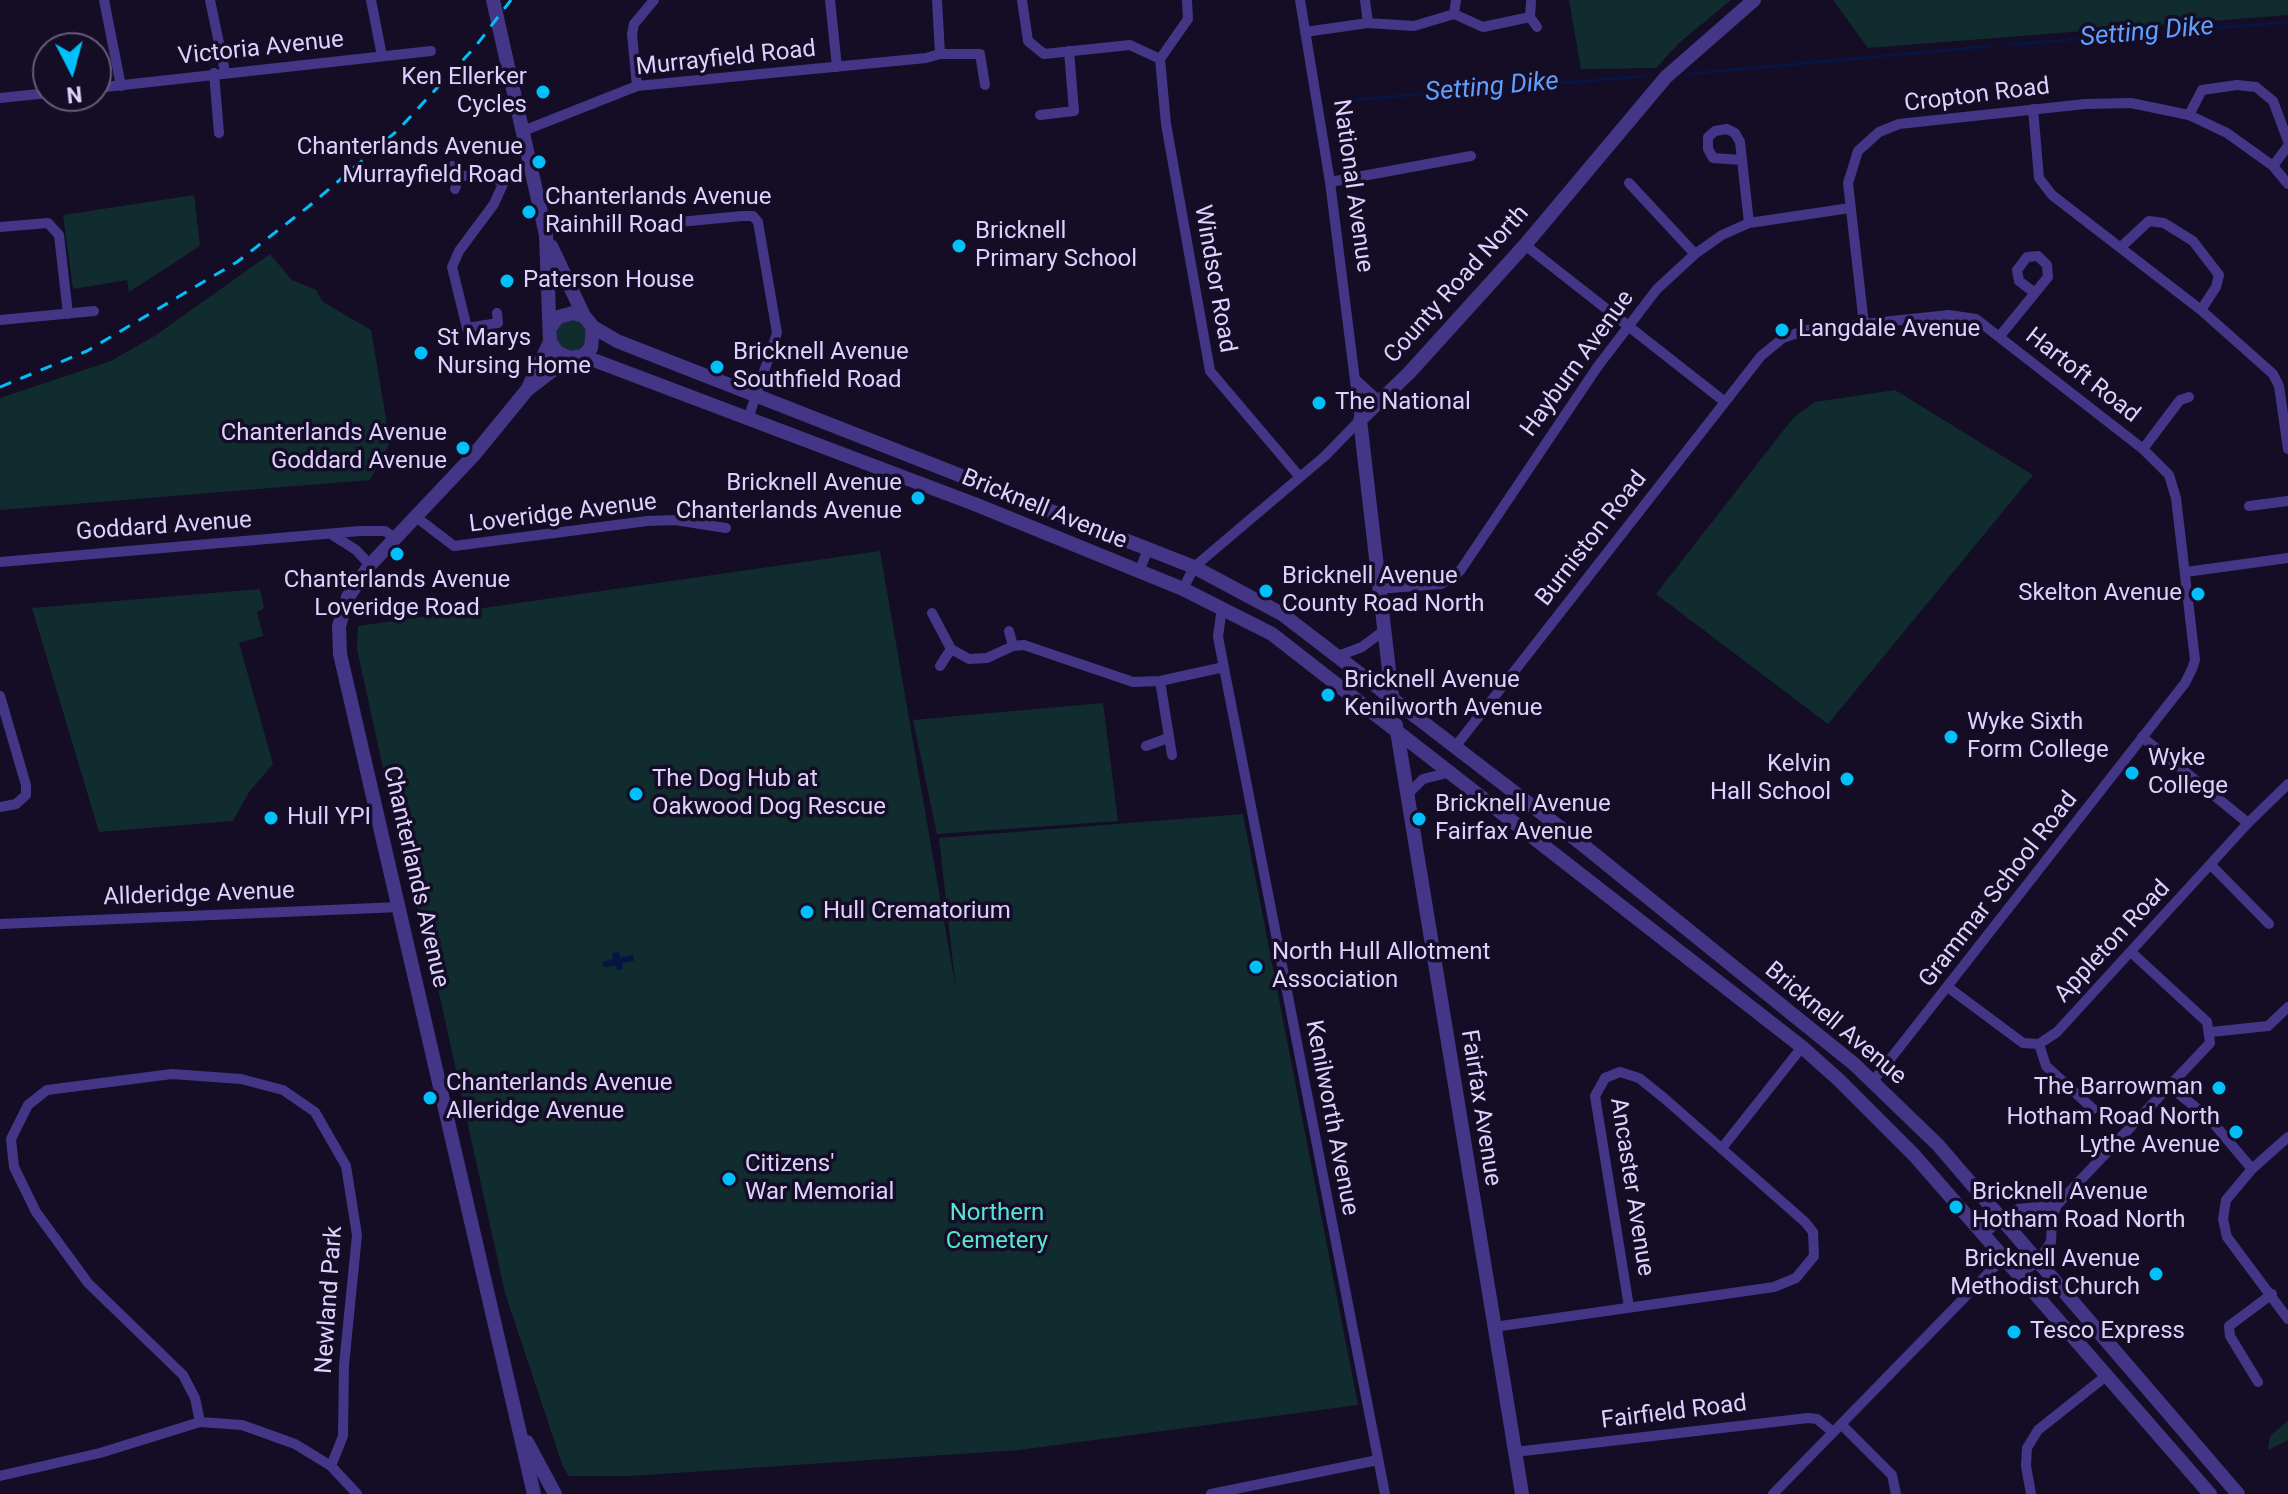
<!DOCTYPE html>
<html>
<head>
<meta charset="utf-8">
<style>
	body { margin:0 }
	#map { position:relative; width:2288px; height:1494px; overflow:hidden; background:#150d25; font-family:Roboto,sans-serif }
	canvas { display:block }
	.north { position:absolute; left:32px; top:32px; width:80px; height:80px; box-sizing:border-box; background:#150d25; border:2px solid #655b7c; border-radius:50%; rotate:174deg; font-size:22px; font-weight:700; line-height:32px; text-align:center; color:#ddd1ff }
	.north::after { content:''; display:block; margin:auto; width:28px; height:36px; background:#00c0fc; clip-path:polygon(50% 0,100% 100%,50% 72%,0 100%) }
</style>
</head>
<body>
<div id="map">
<canvas width="2288" height="1494"></canvas>
<div class="north">N</div>
</div>
<script>
const context = document.querySelector('canvas').getContext('2d');
context.lineJoin = 'round';
function fillPath(path, color) {
  context.fillStyle = color;
  context.fill(path, 'evenodd');
}
function poly(rows) {
  const path = new Path2D();
  for (const r of rows) {
    if (r.length === 3) {
      path.moveTo(r[0] + r[2], r[1]);
      path.arc(r[0], r[1], r[2], 0, 2 * Math.PI);
      continue;
    }
    path.moveTo(r[0], r[1]);
    for (let i = 2; i < r.length; i += 2) path.lineTo(r[i], r[i + 1]);
  }
  return path;
}
function trace(path, color, width, dash) {
  context.strokeStyle = color;
  context.lineWidth = width;
  context.lineCap = dash ? 'butt' : 'round';
  context.setLineDash(dash || []);
  context.stroke(path);
}
function label(font, color, halo, rows, align = 'center') {
  context.font = font + ' Roboto,sans-serif';
  context.lineWidth = 7;
  context.setLineDash([]);
  context.textBaseline = 'middle';
  context.strokeStyle = halo;
  context.fillStyle = color;
  for (const [text, x, y, turn = 0] of rows) {
    context.save();
    context.translate(x, y);
    context.rotate((+turn || 0) * Math.PI / 180);
    context.textAlign = isNaN(turn) ? turn : align;
    if (halo) context.strokeText(text, 0, 0);
    context.fillText(text, 0, 0);
    context.restore();
  }
}
fillPath(poly([
	[1569,0,1731,0,1678,44,1656,68,1581,69],
	[1833,0,2288,0,2288,15,1868,48],
	[194,195,200,246,129,292,127,280,73,289,63,215],
	[270,254,292,280,316,290,323,302,371,330,390,442,370,480,0,510,0,398,111,361,156,335],
	[572,335,16],
	[1895,390,2033,475,1828,724,1656,594,1793,418,1815,402],
	[880,551,956,990,939,838,1243,814,1358,1405,1019,1450,630,1476,569,1476,563,1467,505,1293,441,1002,392,809,357,649,358,626],
	[260,589,264,608,257,612,263,636,239,643,273,764,249,792,233,821,99,832,32,608],
	[1103,703,1118,821,937,834,913,720],
	[2288,1421,2288,1440,2268,1450,2270,1436]
]), '#102c2f');
fillPath(poly([
	[619,952,620,957,633,955,634,961,622,963,623,969,617,970,615,965,604,968,602,962,613,959,612,953]
]), '#071544');
trace(poly([
	[2006,45,2288,22],
	[1689,74,1991,46],
	[1338,101,1646,76]
]), '#071544', 3);
trace(poly([
	[104,0,121,86],
	[210,0,225,72],
	[371,0,382,56],
	[830,0,837,67],
	[937,0,940,54],
	[1022,0,1028,41,1044,54,1130,45,1160,59],
	[1187,0,1188,19,1160,59,1166,124,1210,371,1299,476],
	[1365,0,1368,23],
	[1531,2,1530,17,1537,27],
	[1454,14,1456,0],
	[1305,32,1368,23,1414,26,1454,14,1483,27,1530,17],
	[214,73,219,133],
	[637,86,632,34,634,24,654,0],
	[96,88,431,51],
	[0,98,48,93],
	[2033,109,2039,178,2052,195,2201,310,2273,374,2279,386,2288,449],
	[1040,115,1074,111,1069,51],
	[2189,115,2202,90,2237,85,2256,87,2273,101,2288,141],
	[523,131,637,86,926,58,940,54,980,54,985,85],
	[1741,160,1713,158,1708,149,1708,137,1715,131,1727,129,1735,133,1740,142,1749,223],
	[452,166,459,176,455,189],
	[2273,166,2288,146],
	[459,176,486,175,502,182],
	[1330,182,1471,156],
	[1629,183,1695,254],
	[669,223,742,216,753,216,758,222,777,333,749,416],
	[0,227,48,223,59,235,68,314],
	[1525,245,1725,402],
	[2121,247,2149,221,2164,223,2193,241,2219,275,2216,287,2201,310],
	[497,313,498,323,467,328,452,267,459,251,494,204,507,175,531,164],
	[0,320,94,311],
	[1864,325,1848,183,1858,151,1879,132,1899,124,2085,104,2131,103,2189,115,2227,133,2273,166,2288,184],
	[1999,337,2048,277,2047,265,2038,256,2027,257,2017,270,2019,281,2035,293],
	[1356,380,1380,402],
	[2143,449,2180,400,2189,397],
	[2249,506,2288,501],
	[416,517,454,546,647,521,675,520,726,528],
	[331,534,356,550,370,565],
	[0,562,360,531,385,531,396,539],
	[1139,572,1148,549],
	[2186,572,2288,558],
	[1183,589,1194,567,1325,456,1360,420,1330,182,1300,0],
	[1378,589,1441,584,1460,571,1598,366,1657,289,1695,254,1722,235,1749,223,1850,208],
	[1222,607,1218,637,1385,1494],
	[932,613,951,649,969,659,987,658,1013,646,1024,645,1133,682,1160,681,1224,667],
	[1009,631,1013,646],
	[1338,656,1362,647,1382,632],
	[940,666,951,649],
	[1160,681,1172,755],
	[0,696,26,785,26,795,16,804,0,807],
	[2142,737,2248,823],
	[1146,746,1168,738],
	[1455,747,1761,356,1783,338,1806,330,1949,315,1976,319,2143,449,2169,475,2176,498,2195,660,2192,669,2185,683,1873,1081],
	[1407,795,1423,779,1451,772],
	[2212,866,2269,924],
	[0,924,400,907],
	[1949,988,2023,1043,2039,1044,2057,1032,2248,823,2288,784],
	[2211,1032,2268,1026,2288,1007],
	[2039,1044,2046,1066,2093,1109],
	[2169,1086,2209,1118,2252,1169,2288,1137],
	[1722,1148,1802,1047],
	[2252,1169,2226,1200,2223,1219,2227,1237,2288,1319],
	[1984,1233,2018,1209,2057,1205],
	[2020,1274,2038,1261,2051,1242,2052,1217,2057,1205,2210,1043,2207,1022,2131,952],
	[1494,1327,1774,1287,1796,1278,1814,1256,1813,1232,1805,1222,1664,1098,1639,1078,1620,1072,1605,1078,1595,1096,1629,1307],
	[2258,1382,2230,1336,2229,1326,2272,1294],
	[200,1422,195,1398,183,1375,88,1283,36,1212,14,1167,11,1139,28,1105,47,1090,172,1074,241,1079,283,1090,315,1112,346,1166,357,1235,344,1365,343,1436,331,1466],
	[1841,1424,1892,1475,1896,1494],
	[1515,1452,1808,1418,1817,1419,1833,1432],
	[0,1476,100,1453,200,1422,242,1425,295,1444,331,1466,357,1494],
	[1211,1494,1378,1460],
	[1773,1494,2004,1257],
	[2031,1494,2026,1466,2027,1448,2038,1430,2106,1376]
]), '#443686', 10);
trace(poly([
	[493,0,546,235,550,342,557,352,569,358,583,356,591,348,593,327,584,316,573,313,558,317,552,325],
	[551,246,584,316],
	[593,327,617,341,1194,567,1282,614,1583,845,1854,1064,1938,1145,2238,1494],
	[583,356,977,505,1183,589,1272,634,1802,1047,1839,1080,1914,1155,2210,1494],
	[529,386,550,342],
	[1393,705,1360,420,1409,373,1525,245,1666,77,1754,0],
	[1396,725,1522,1494],
	[527,1442,555,1494],
	[534,1494,340,654,339,626,348,597,370,565,473,456,527,390,569,358]
]), '#443686', 14);
trace(poly([
	[0,387,87,351,237,262,308,207,398,130,475,47,511,0]
]), '#00c0fc', 3, [12, 10]);
for (const [x, y, r, color] of [
	[543,92,8,"#00c0fc"],
	[539,162,8,"#00c0fc"],
	[529,212,8,"#00c0fc"],
	[959,246,8,"#00c0fc"],
	[507,281,8,"#00c0fc"],
	[1782,330,8,"#00c0fc"],
	[421,353,8,"#00c0fc"],
	[717,367,8,"#00c0fc"],
	[1319,403,8,"#00c0fc"],
	[463,448,8,"#00c0fc"],
	[918,498,8,"#00c0fc"],
	[397,554,8,"#00c0fc"],
	[1266,591,8,"#00c0fc"],
	[2198,594,8,"#00c0fc"],
	[1328,695,8,"#00c0fc"],
	[1951,737,8,"#00c0fc"],
	[2132,773,8,"#00c0fc"],
	[1847,779,8,"#00c0fc"],
	[636,794,8,"#00c0fc"],
	[271,818,8,"#00c0fc"],
	[1419,819,8,"#00c0fc"],
	[807,912,8,"#00c0fc"],
	[1256,967,8,"#00c0fc"],
	[2219,1088,8,"#00c0fc"],
	[430,1098,8,"#00c0fc"],
	[2236,1132,8,"#00c0fc"],
	[729,1179,8,"#00c0fc"],
	[1956,1207,8,"#00c0fc"],
	[2156,1274,8,"#00c0fc"],
	[2014,1332,8,"#00c0fc"]
]) {
  const dot = new Path2D();
  dot.arc(x, y, r, 0, 2 * Math.PI);
  context.fillStyle = color;
  context.fill(dot);
  trace(dot, '#150d25', 3);
}
label('24px', '#ddd1ff', '#150d25', [
	["Victoria Avenue",261,49,-6],
	["Murrayfield Road",726,59,-6],
	["Cropton Road",1977,96,-7],
	["National Avenue",1352,186,82],
	["Windsor Road",1214,279,80],
	["County Road North",1457,285,-48],
	["Hayburn Avenue",1578,364,-54],
	["Hartoft Road",2082,376,38],
	["Bricknell Avenue",1044,510,22],
	["Loveridge Avenue",563,514,-7],
	["Goddard Avenue",164,527,-4],
	["Burniston Road",1592,539,-52],
	["Chanterlands Avenue",415,877,77],
	["Grammar School Road",1999,890,-52],
	["Allderidge Avenue",199,895,-2],
	["Appleton Road",2113,942,-47],
	["Bricknell Avenue",1835,1024,40],
	["Fairfax Avenue",1480,1108,81],
	["Kenilworth Avenue",1331,1118,79],
	["Ancaster Avenue",1631,1187,81],
	["Newland Park",330,1300,-86],
	["Fairfield Road",1674,1413,-7]
]);
label('24px', '#ddd1ff', '#150d25', [
	["Ken Ellerker",527,78,"right"],
	["Cycles",527,106,"right"],
	["Chanterlands Avenue",523,148,"right"],
	["Murrayfield Road",523,176,"right"],
	["Chanterlands Avenue",545,198],
	["Rainhill Road",545,226],
	["Bricknell",975,232],
	["Primary School",975,260],
	["Paterson House",523,281],
	["Langdale Avenue",1798,330],
	["St Marys",437,339],
	["Nursing Home",437,367],
	["Bricknell Avenue",733,353],
	["Southfield Road",733,381],
	["The National",1335,403],
	["Chanterlands Avenue",447,434,"right"],
	["Goddard Avenue",447,462,"right"],
	["Bricknell Avenue",902,484,"right"],
	["Chanterlands Avenue",902,512,"right"],
	["Bricknell Avenue",1282,577],
	["County Road North",1282,605],
	["Chanterlands Avenue",397,581,"center"],
	["Loveridge Road",397,609,"center"],
	["Skelton Avenue",2182,594,"right"],
	["Bricknell Avenue",1344,681],
	["Kenilworth Avenue",1344,709],
	["Wyke Sixth",1967,723],
	["Form College",1967,751],
	["Wyke",2148,759],
	["College",2148,787],
	["Kelvin",1831,765,"right"],
	["Hall School",1831,793,"right"],
	["The Dog Hub at",652,780],
	["Oakwood Dog Rescue",652,808],
	["Bricknell Avenue",1435,805],
	["Fairfax Avenue",1435,833],
	["Hull YPI",287,818],
	["Hull Crematorium",823,912],
	["North Hull Allotment",1272,953],
	["Association",1272,981],
	["Chanterlands Avenue",446,1084],
	["Alleridge Avenue",446,1112],
	["The Barrowman",2203,1088,"right"],
	["Hotham Road North",2220,1118,"right"],
	["Lythe Avenue",2220,1146,"right"],
	["Citizens'",745,1165],
	["War Memorial",745,1193],
	["Bricknell Avenue",1972,1193],
	["Hotham Road North",1972,1221],
	["Bricknell Avenue",2140,1260,"right"],
	["Methodist Church",2140,1288,"right"],
	["Tesco Express",2030,1332]
], 'left');
label('24px', '#57e5d5', '#150d25', [
	["Northern",997,1214],
	["Cemetery",997,1242]
]);
label('italic 26px', '#5f9fff', '#150d25', [
	["Setting Dike",2147,33,-5],
	["Setting Dike",1492,88,-5]
]);
</script>
</body>
</html>
